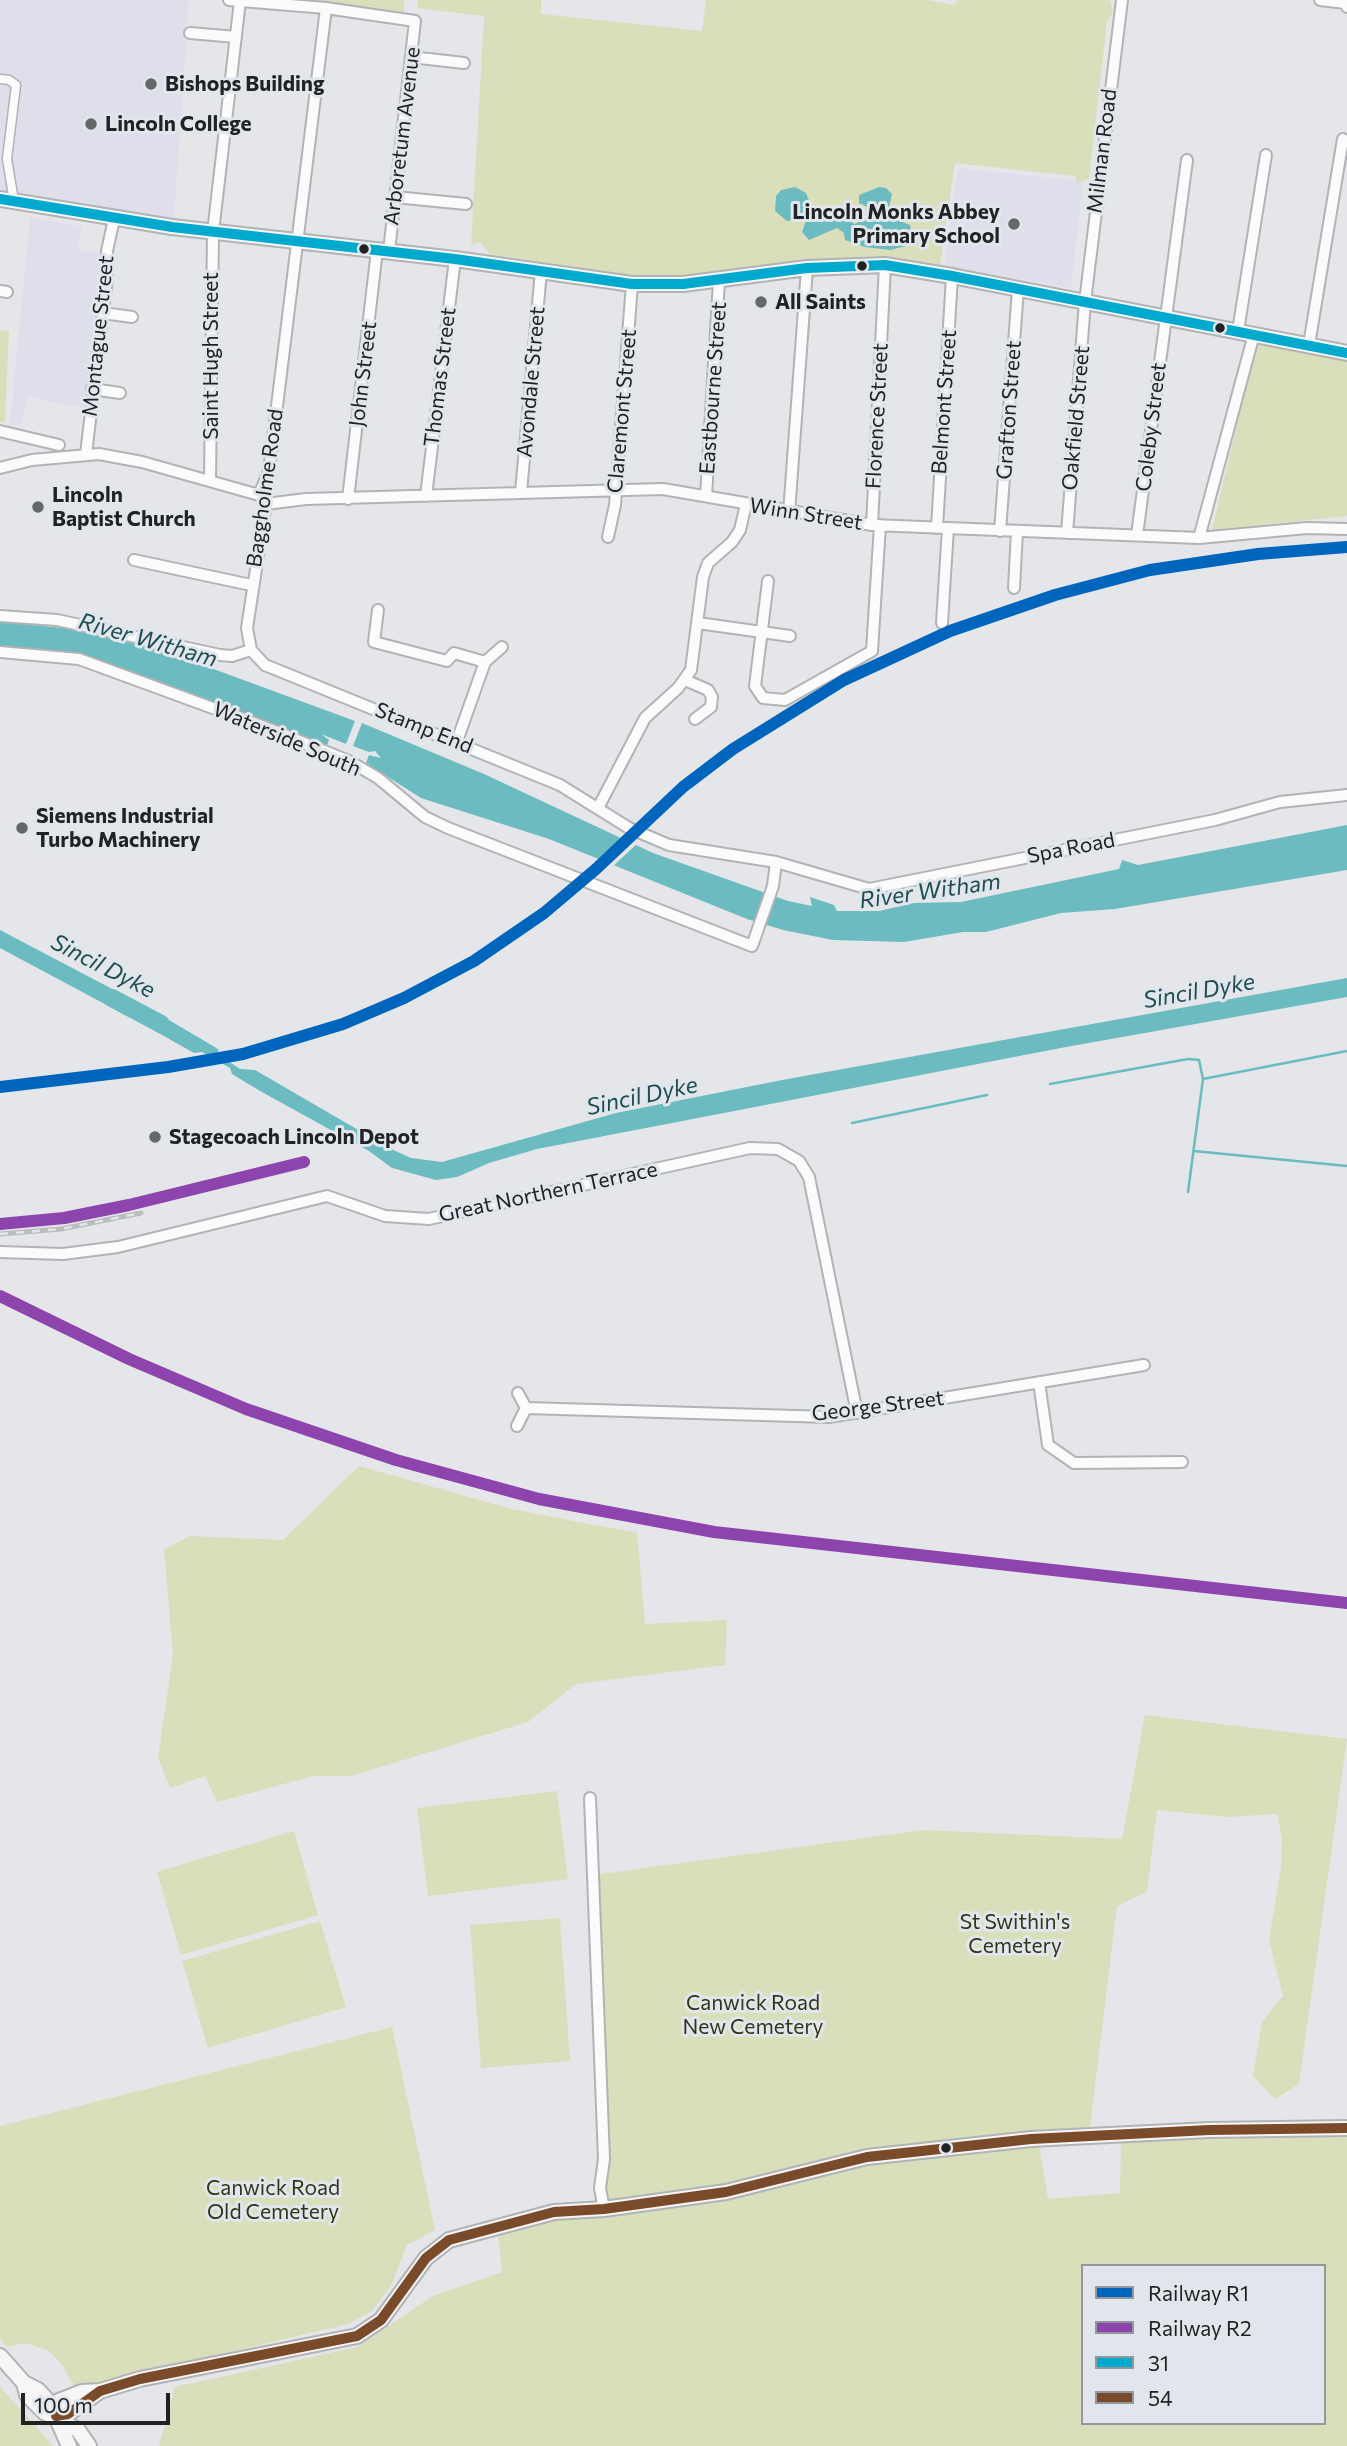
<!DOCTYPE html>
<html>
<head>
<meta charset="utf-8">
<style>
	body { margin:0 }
	#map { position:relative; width:1347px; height:2446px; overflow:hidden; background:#e4e6e9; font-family:Commissioner,sans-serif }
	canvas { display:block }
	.legend { position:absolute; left:1081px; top:2264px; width:245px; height:161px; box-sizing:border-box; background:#e1e6ec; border:2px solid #94989c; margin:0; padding:9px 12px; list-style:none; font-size:21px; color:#202224 }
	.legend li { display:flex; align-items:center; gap:14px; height:35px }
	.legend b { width:35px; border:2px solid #94989c }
	.scale { position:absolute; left:21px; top:2393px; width:149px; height:32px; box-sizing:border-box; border:4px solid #202224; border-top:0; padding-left:9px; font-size:21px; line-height:24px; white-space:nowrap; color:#202224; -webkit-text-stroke:5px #e1e6ec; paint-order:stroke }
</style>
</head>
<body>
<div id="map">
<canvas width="1347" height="2446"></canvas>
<ul class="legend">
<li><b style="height:9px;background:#0065bd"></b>Railway R1</li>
<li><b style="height:9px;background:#8e44ad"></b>Railway R2</li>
<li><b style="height:9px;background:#00a9ce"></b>31</li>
<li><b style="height:9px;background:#7a4b2a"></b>54</li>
</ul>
<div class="scale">100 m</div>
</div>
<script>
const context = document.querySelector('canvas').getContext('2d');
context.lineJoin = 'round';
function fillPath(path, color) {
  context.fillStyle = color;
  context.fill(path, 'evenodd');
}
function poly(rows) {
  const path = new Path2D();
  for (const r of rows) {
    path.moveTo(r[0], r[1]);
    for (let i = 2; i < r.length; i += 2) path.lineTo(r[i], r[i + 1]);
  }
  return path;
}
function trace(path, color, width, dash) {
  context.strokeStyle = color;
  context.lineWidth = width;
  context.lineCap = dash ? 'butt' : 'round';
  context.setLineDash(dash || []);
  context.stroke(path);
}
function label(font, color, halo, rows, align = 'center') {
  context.font = font + ' Commissioner,sans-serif';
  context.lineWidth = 6;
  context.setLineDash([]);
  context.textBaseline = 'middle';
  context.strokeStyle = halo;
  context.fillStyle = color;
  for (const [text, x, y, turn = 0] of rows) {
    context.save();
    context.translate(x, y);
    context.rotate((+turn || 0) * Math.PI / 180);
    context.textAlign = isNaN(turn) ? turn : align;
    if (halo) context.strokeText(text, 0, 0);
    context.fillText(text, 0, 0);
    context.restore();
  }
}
fillPath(poly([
	[0,0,189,0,174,219,72,205,0,189],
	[958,168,1083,181,1071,288,944,267],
	[30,218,82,226,78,251,103,252,103,274,86,409,28,397,20,426,10,424]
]), '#dfdfec');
fillPath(poly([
	[250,0,404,0,404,15],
	[418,0,541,0,541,14,702,31,706,0,929,0,955,5,958,0,1110,0,1113,12,1107,22,1089,179,1077,183,1075,176,955,163,940,265,857,257,862,267,693,278,640,277,490,254,480,242,471,245,484,16,418,8],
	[0,330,9,331,5,422,0,422],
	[1257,339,1347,358,1347,516,1212,530],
	[359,1466,511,1509,637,1533,645,1624,727,1620,725,1665,576,1684,528,1722,351,1776,313,1776,217,1802,205,1776,170,1788,158,1758,173,1654,164,1550,189,1536,283,1540],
	[1145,1715,1347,1739,1299,2084,1275,2099,1253,2076,1262,2022,1283,1996,1269,1940,1281,1866,1282,1839,1277,1814,1228,1817,1157,1810,1147,1892,1117,1906,1089,2135,863,2153,717,2188,609,2201,599,2158,587,1876,923,1830,1122,1839],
	[557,1791,568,1879,428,1896,417,1808],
	[294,1831,318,1915,181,1955,157,1872],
	[560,1918,570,2061,481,2068,470,1925],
	[320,1921,346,2007,208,2048,182,1961],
	[392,2027,435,2230,407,2245,391,2286,372,2311,348,2324,75,2389,63,2366,48,2350,25,2343,7,2347,0,2339,0,2126],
	[1347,2136,1347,2446,159,2446,175,2387,357,2347,433,2296,502,2272,498,2234,553,2221,735,2195,883,2162,1039,2145,1048,2199,1120,2193,1121,2141],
	[1083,2266,1324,2266,1324,2423,1083,2423],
	[0,2387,49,2441,53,2446,0,2446]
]), '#d9dfba');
fillPath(poly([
	[795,187,806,193,815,216,827,218,833,212,855,224,872,215,870,208,859,203,859,195,879,187,886,188,892,194,887,216,910,225,912,238,906,246,890,250,865,247,845,240,844,233,837,228,809,240,802,232,807,217,787,221,775,211,776,196,781,190],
	[0,622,63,628,159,649,355,721,346,744,321,734,329,740,326,748,90,658,0,648],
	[362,723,484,774,653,853,788,901,812,906,810,897,834,905,837,911,879,911,914,903,961,902,1119,869,1122,860,1138,865,1347,825,1347,870,1115,909,1061,913,986,932,963,932,904,942,833,940,783,930,747,919,549,839,421,798,366,763,369,755,381,758,375,751,369,752,353,746],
	[0,930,137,1002,129,1017,0,948],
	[1347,978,1347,997,1066,1047,537,1149,489,1163,457,1177,436,1180,392,1168,369,1151,260,1091,232,1074,230,1068,202,1052,194,1053,139,1022,147,1007,218,1049,219,1055,240,1069,255,1070,391,1149,411,1158,442,1162,616,1113,782,1080]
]), '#6cbbc1');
fillPath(poly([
	[626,835,640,841,610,869,597,863]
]), '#e4e6e9');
trace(poly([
	[1203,1079,1347,1051],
	[1050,1084,1188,1059,1199,1060,1203,1079,1188,1192],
	[852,1123,987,1095],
	[1194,1151,1347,1166]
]), '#6cbbc1', 2.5);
trace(poly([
	[112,998,161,1024]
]), '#6cbbc1', 18);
const pedestrian = poly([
	[0,79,9,80,16,85,7,159,14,201]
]);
const minor = poly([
	[229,0,326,8,415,21,389,251],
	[1320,0,1345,3,1347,7],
	[190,33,236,37],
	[411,57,464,63],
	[395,197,466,204],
	[0,291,7,292],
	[103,313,132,317],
	[1238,331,1266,155],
	[1309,345,1343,139],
	[92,389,120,393],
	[0,431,59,445],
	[86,454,107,279,107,251,114,219],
	[0,468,32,460,99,454,142,462,259,495],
	[210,480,213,232,240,1],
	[521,492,541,271],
	[259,495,266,504,247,628,251,650,265,665,560,785,629,828,669,845,776,862,869,889,1215,820,1280,802,1347,795],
	[259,495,269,471,326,8],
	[426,496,455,259],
	[706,496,719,281],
	[348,499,377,250],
	[266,504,306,499,663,489,872,525,1199,538,1307,528,1347,529],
	[789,513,807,268],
	[872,525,885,265],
	[937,528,952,276],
	[1000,531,1018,289],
	[1067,533,1085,302,1122,0],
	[1137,535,1187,160],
	[608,537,615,505,632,284],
	[1199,538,1254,334],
	[134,560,251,585],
	[768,581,755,686,763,698,785,700,872,651,880,525],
	[1014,588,1017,531],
	[378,610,374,642,447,661,454,653,485,662],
	[0,616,57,620,220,655,232,656,251,650],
	[698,623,790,636],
	[942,623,948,528],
	[0,652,79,659,259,725,349,761,378,778,425,817,448,828,752,946,773,886,776,862],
	[685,680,708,690,712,697,711,707,695,719],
	[457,741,485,662,502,647],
	[598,808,645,718,678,688,691,670,703,577,708,563,732,542,740,530,746,504],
	[0,1252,63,1254,118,1247,327,1196,385,1216,429,1219,750,1148,778,1149,799,1161,809,1177,857,1413],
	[1039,1382,1048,1445,1074,1463,1182,1462],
	[518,1393,526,1408,829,1417,1144,1365],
	[517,1426,526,1408],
	[590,1798,604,2159,600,2188,604,2209]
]);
const secondary = poly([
	[0,199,172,227,455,259,632,284,683,284,807,268,885,265,952,276,1347,353],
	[0,2356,24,2383,38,2390,50,2403,69,2446],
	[24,2383,27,2395,44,2412,78,2430,89,2446],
	[56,2416,68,2414,100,2391,140,2379,357,2336,381,2320,426,2258,449,2240,554,2212,604,2209,726,2192,867,2157,1031,2139,1209,2130,1347,2128],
	[56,2416,59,2401,82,2392,100,2391]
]);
trace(pedestrian, '#b1b3b5', 11);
trace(minor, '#b1b3b5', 14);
trace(secondary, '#b1b3b5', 18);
trace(pedestrian, '#fbfbfc', 8);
trace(minor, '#fbfbfc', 10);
trace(secondary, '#f8f5f6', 14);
const rail = poly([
	[0,1224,64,1218,129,1205,304,1162],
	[0,1234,61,1229,141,1213]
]);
trace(rail, '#bbbcbc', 5);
trace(rail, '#e1e6ec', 2.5, [8]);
trace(poly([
	[0,199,172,227,455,259,632,284,683,284,807,268,885,265,952,276,1347,353]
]), '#00a9ce', 10);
trace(poly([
	[56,2416,68,2414,100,2391,140,2379,357,2336,381,2320,426,2258,449,2240,554,2212,604,2209,726,2192,867,2157,1031,2139,1209,2130,1347,2128]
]), '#7a4b2a', 10);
trace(poly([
	[0,1087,168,1067,243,1054,343,1024,404,998,474,961,544,913,596,869,683,787,733,749,844,680,950,631,1055,595,1150,570,1258,554,1347,547]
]), '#0065bd', 12);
trace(poly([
	[0,1224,64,1218,129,1205,304,1162],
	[0,1296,129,1359,246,1409,396,1460,539,1499,714,1532,1347,1603]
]), '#8e44ad', 12);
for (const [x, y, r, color] of [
	[151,84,7,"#656769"],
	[91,124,7,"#656769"],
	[1014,224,7,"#656769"],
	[364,249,6,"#202224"],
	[862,266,6,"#202224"],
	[761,302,7,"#656769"],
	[1220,328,6,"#202224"],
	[38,507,7,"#656769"],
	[22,828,7,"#656769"],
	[155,1137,7,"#656769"],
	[946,2148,6,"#202224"]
]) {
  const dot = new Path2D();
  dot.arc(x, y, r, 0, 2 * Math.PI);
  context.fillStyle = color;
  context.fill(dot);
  trace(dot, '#e1e6ec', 2.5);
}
label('bold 21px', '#202224', '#e1e6ec', [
	["Bishops Building",165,84],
	["Lincoln College",105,124],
	["Lincoln Monks Abbey",1000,212,"right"],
	["Primary School",1000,236,"right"],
	["All Saints",775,302],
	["Lincoln",52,495],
	["Baptist Church",52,519],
	["Siemens Industrial",36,816],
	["Turbo Machinery",36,840],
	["Stagecoach Lincoln Depot",169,1137]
], 'left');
label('21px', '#202224', '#e1e6ec', [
	["Arboretum Avenue",402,136,-83],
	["Milman Road",1102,151,-83],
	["Montague Street",98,336,-84],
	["Saint Hugh Street",211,356,-90],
	["John Street",363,374,-83],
	["Thomas Street",440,377,-83],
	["Avondale Street",531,382,-85],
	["Eastbourne Street",713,388,-86],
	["Belmont Street",944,402,-86],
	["Grafton Street",1009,410,-86],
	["Claremont Street",622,411,-85],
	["Florence Street",877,416,-87],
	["Oakfield Street",1076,418,-85],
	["Coleby Street",1151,427,-83],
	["Baggholme Road",265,488,-82],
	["Winn Street",806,514,9],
	["Stamp End",424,728,22],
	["Waterside South",287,739,23],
	["Spa Road",1071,848,-11],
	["Great Northern Terrace",548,1192,-12],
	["George Street",878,1406,-7]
]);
label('21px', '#323615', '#e1e6ec', [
	["St Swithin's",1015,1922],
	["Cemetery",1015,1946],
	["Canwick Road",753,2003],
	["New Cemetery",753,2027],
	["Canwick Road",273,2188],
	["Old Cemetery",273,2212]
]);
label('italic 23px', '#1e4e51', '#e1e6ec', [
	["River Witham",148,640,16],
	["River Witham",930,891,-8],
	["Sincil Dyke",103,966,27],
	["Sincil Dyke",1199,991,-10],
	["Sincil Dyke",642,1096,-12]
]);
</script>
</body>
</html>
